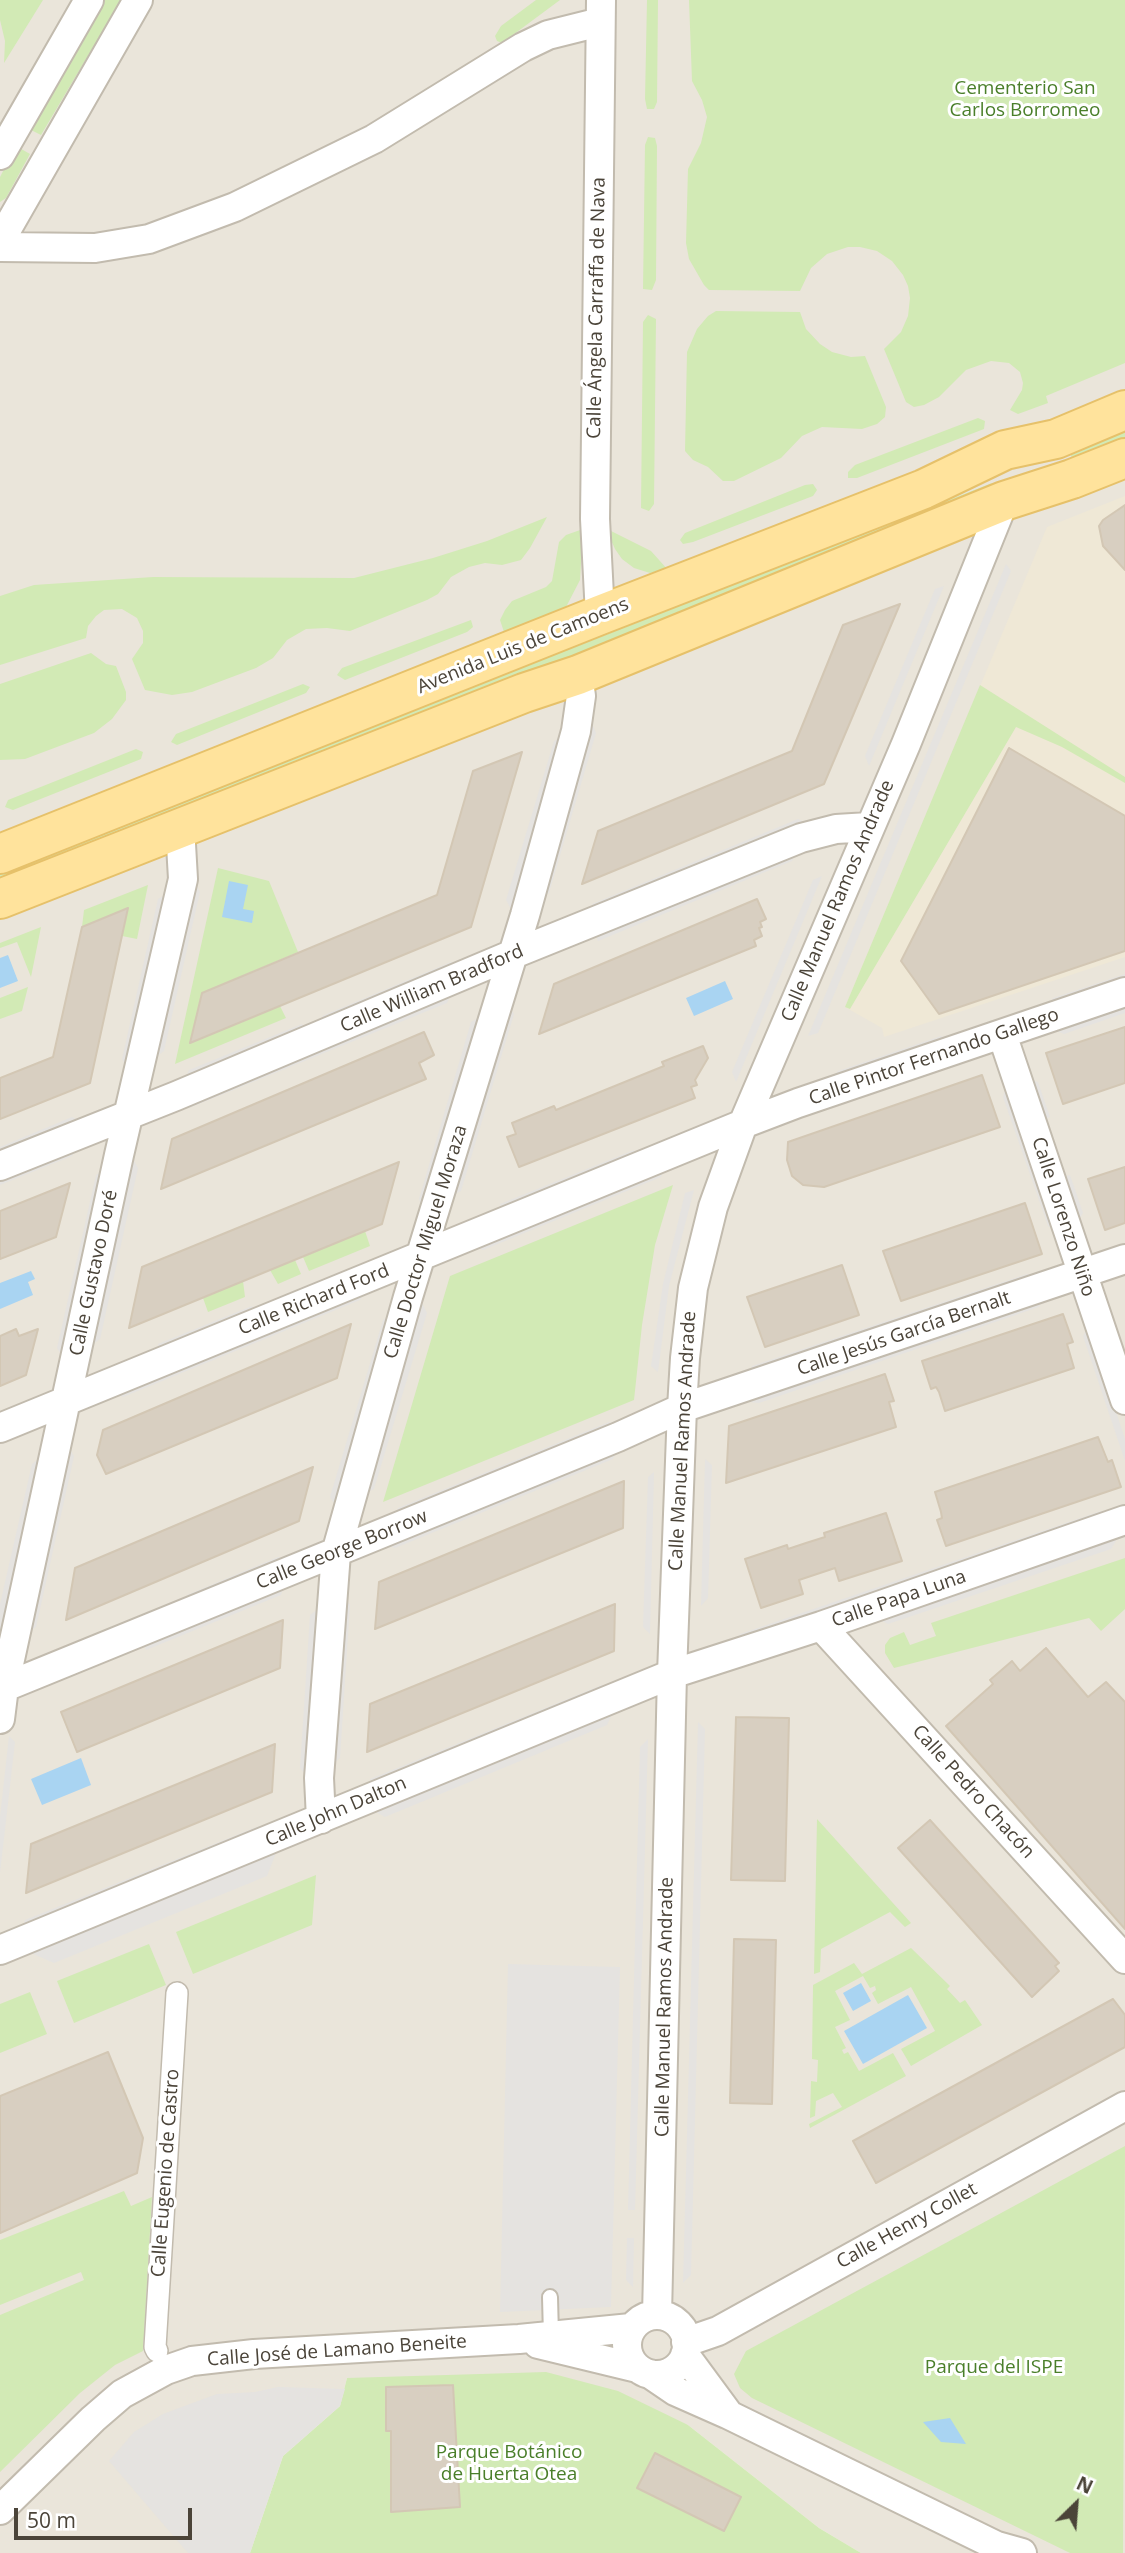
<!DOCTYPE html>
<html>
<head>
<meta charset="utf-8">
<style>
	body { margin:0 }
	#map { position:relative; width:1125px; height:2553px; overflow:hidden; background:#f6f3ec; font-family:"Open Sans",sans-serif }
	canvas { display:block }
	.north { position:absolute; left:1041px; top:2469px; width:70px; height:70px; -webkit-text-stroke:5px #fff; paint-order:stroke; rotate:25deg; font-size:19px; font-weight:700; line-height:28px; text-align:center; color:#4b4439 }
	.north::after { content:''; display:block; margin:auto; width:24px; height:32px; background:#4b4439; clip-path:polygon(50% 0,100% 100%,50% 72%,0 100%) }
	.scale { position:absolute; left:14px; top:2508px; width:178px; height:32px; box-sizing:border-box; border:4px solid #4b4439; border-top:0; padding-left:9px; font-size:21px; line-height:24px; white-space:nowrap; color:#4b4439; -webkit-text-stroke:5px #fff; paint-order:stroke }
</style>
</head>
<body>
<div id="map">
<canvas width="1125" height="2553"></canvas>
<div class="north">N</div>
<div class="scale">50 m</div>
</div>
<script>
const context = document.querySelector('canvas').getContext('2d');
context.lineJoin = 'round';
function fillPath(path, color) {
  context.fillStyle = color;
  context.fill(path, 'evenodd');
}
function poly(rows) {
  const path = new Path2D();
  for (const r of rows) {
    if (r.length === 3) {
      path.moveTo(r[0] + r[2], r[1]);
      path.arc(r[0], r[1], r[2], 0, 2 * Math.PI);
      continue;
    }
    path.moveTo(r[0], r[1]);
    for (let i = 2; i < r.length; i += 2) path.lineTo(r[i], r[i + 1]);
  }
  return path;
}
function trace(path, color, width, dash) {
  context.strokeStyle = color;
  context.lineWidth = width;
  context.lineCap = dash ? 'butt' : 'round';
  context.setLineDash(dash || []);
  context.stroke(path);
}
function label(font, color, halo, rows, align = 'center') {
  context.font = font + ' "Open Sans",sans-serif';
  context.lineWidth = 6;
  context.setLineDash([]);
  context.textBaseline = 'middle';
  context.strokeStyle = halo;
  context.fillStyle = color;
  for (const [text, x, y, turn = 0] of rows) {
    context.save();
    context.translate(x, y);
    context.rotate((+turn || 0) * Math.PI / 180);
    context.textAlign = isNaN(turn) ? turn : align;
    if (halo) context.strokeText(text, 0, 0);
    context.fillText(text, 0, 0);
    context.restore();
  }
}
fillPath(poly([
	[0,0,1125,0,1125,2553,861,2553,819,2528,688,2425,347,2378,340,2406,283,2456,250,2553,0,2553]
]), '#eae5da');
fillPath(poly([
	[1125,496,1125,957,884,1037,882,1028,845,1007,1047,527]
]), '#efe8d6');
fillPath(poly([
	[0,0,43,0,4,63,5,41,0,20],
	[103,0,121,0,41,135,27,128],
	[536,0,560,0,502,43,497,41,495,36,501,26],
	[647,0,658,0,657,102,654,109,647,109,645,99],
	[689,0,1125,0,1125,363,1046,396,1048,403,1018,414,1010,410,1022,390,1023,383,1020,372,1009,363,991,361,966,370,939,397,924,405,914,407,906,402,884,349,901,332,908,316,910,298,908,286,903,275,892,261,877,251,860,247,848,247,827,254,811,268,800,291,709,290,704,285,689,259,686,243,688,169,701,143,707,117,702,100,692,81],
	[648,137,655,138,657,146,656,280,652,290,643,289,645,145],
	[16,146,30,154,6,198,0,202,0,177],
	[716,311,800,312,806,329,820,344,832,352,851,357,865,356,886,407,885,417,877,424,862,429,822,427,802,436,781,458,734,481,723,481,708,467,693,460,685,451,687,352,697,329,708,316],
	[648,315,656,319,654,504,649,511,641,508,643,322],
	[978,418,985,421,984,429,857,478,848,478,848,472,855,465],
	[1125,427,1125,438,1072,459,1069,449],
	[992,483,984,496,0,884,0,873],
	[813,484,817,490,813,496,693,542,683,544,680,540,685,533,805,485],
	[547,517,530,548,521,560,502,565,485,563,469,567,451,577,438,594,427,600,350,631,327,628,306,629,287,640,273,658,256,668,192,692,172,695,145,690,132,659,143,643,143,631,137,618,122,609,104,610,96,616,88,626,86,638,0,665,0,596,34,585,153,577,354,578,433,558,487,541],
	[583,529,580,580,565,609,505,635,500,620,505,610,512,601,546,587,552,581,559,542,566,535],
	[611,531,651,551,668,570,650,573,634,568,622,559,615,549,611,540],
	[471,620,473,627,467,632,345,680,337,675,342,668],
	[91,653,106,664,116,666,126,692,126,700,112,719,94,733,25,759,0,760,0,684],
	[303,684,310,687,306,693,177,745,171,742,176,734],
	[980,685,1125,777,1125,783,1062,747,1016,727,850,1009,845,1007],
	[136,749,143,752,141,759,13,810,5,807,8,800],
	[218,868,269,881,298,952,202,993,191,1042,280,1006,286,1018,175,1064],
	[148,885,137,939,122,936,128,908,82,927,84,910],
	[41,927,31,977,17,942,0,948,0,943],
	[28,987,22,1011,0,1019,0,998],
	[673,1185,655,1245,642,1325,634,1400,383,1502,450,1276],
	[365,1231,370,1246,309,1271,303,1257],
	[295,1260,301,1274,278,1284,270,1270],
	[243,1281,245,1297,208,1312,203,1298],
	[1125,1558,1125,1609,1101,1631,1089,1618,894,1668,885,1653,885,1645,890,1638,904,1632,910,1645,936,1636,931,1623],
	[817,1819,911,1923,905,1927,890,1912,821,1949,820,1972,814,1974],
	[316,1875,312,1925,193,1974,176,1932],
	[149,1944,166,1985,74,2023,57,1981],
	[911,1948,950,1986,947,1989,960,2003,965,2000,982,2025,911,2066,901,2049,935,2031,911,1987,878,2004,872,1993,876,1990,875,1986,870,1988,863,1976,835,1991,850,2020,835,2027,846,2048,842,2050,844,2054,848,2052,859,2071,893,2053,906,2076,810,2128,809,2124,842,2107,833,2093,816,2101,815,2116,810,2118,811,2081,817,2082,818,2060,812,2059,813,1985,854,1963,862,1974],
	[30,1992,47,2034,0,2053,0,2004],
	[1125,2146,1123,2553,1070,2553,752,2398,740,2388,734,2374,746,2351],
	[124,2191,131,2206,152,2197,143,2351,115,2365,80,2393,0,2472,0,2315,84,2280,81,2272,0,2305,0,2240],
	[546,2372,618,2391,688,2425,819,2528,861,2553,250,2553,283,2456,340,2406,347,2378]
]), '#d2eab5');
fillPath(poly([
	[1006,564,1011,571,818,1033,808,1036],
	[944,586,869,766,865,756,935,589],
	[592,724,596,733,549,893,541,897],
	[562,737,511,909,506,900,554,741],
	[798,819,807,823,595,911,592,904],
	[796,852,792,861,598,941,595,934],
	[822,876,736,1082,732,1072,813,880],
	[195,883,200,892,164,1051,156,1057],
	[167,894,128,1069,122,1059,158,899],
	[451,962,458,967,324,1022,322,1016],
	[1125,974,1125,982,1048,1008,1053,998],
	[452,993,447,1003,189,1108,180,1105],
	[508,1005,514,1014,461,1191,453,1195],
	[1125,1006,1125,1013,1064,1034,1054,1030],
	[480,1017,422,1206,419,1199,471,1022],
	[302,1024,305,1030,185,1079,189,1070],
	[941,1036,950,1040,832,1080,838,1071],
	[1029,1079,1038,1082,1050,1117,1042,1120],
	[1006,1087,1056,1231,1048,1226,1003,1097],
	[72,1117,81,1121,0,1154,0,1147],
	[76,1147,72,1156,0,1185,0,1178],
	[634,1150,636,1155,502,1211,500,1204],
	[133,1159,138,1168,100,1339,92,1345],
	[665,1166,661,1177,483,1250,474,1246],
	[105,1170,63,1357,57,1348,96,1175],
	[1070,1175,1083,1213,1077,1222,1062,1177],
	[694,1190,669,1286,658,1372,651,1366,663,1284,685,1193],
	[1027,1274,1037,1277,748,1376,752,1366],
	[364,1291,360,1300,123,1397,116,1393],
	[1042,1300,1039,1307,759,1403,749,1402],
	[422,1303,427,1313,374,1489,364,1494],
	[252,1306,255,1313,160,1352,158,1344],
	[393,1314,335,1505,330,1497,383,1320],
	[1088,1327,1125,1439,1125,1461,1083,1336],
	[609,1422,618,1425,395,1517,398,1508],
	[69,1447,74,1456,36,1627,27,1633],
	[617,1449,613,1459,395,1548,387,1545],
	[41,1457,0,1638,0,1604,32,1464],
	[705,1459,712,1465,708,1598,701,1606],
	[654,1472,650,1634,643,1627,648,1477],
	[1101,1511,1110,1516,737,1643,740,1634],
	[1117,1539,1111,1549,888,1624,878,1619],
	[278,1557,288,1561,190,1601,187,1595],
	[284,1585,281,1595,146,1650,144,1644],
	[345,1598,350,1605,340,1758,332,1765],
	[318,1609,306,1775,300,1768,310,1615],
	[602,1685,610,1689,374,1786,370,1779],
	[611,1716,607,1725,385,1817,376,1812],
	[698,1722,705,1729,691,2275,683,2283],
	[9,1736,15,1742,0,1873,0,1817],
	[648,1739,635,2210,628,2210,640,1747],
	[259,1826,267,1829,22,1930,25,1920],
	[276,1853,267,1876,54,1963,31,1953],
	[508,1964,620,1967,611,2307,500,2312],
	[627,2238,634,2238,633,2287,626,2280],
	[278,2387,345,2389,340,2406,283,2456,250,2553,188,2553,109,2461,134,2432,163,2414,217,2394,255,2392]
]), '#e5e3e0');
fillPath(poly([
	[229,881,248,885,243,909,254,911,252,923,222,917],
	[8,955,18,981,0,988,0,958],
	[725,981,733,999,694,1016,686,998],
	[31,1271,35,1279,28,1282,33,1295,0,1309,0,1283],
	[81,1758,91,1785,42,1805,31,1779],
	[861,1983,871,2001,853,2011,843,1993],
	[908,1995,927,2028,863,2064,844,2031],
	[950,2418,966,2444,941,2442,923,2422]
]), '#a9d4f2');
const building = poly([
	[1125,505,1125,570,1103,546,1099,526,1103,520,1125,505],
	[900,604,824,784,582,884,598,831,792,751,843,625,900,604],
	[1009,748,1125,816,1125,951,939,1014,901,961,1009,748],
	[522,752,471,927,190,1043,202,993,437,895,473,771,522,752],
	[757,899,766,919,760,922,762,927,759,928,762,936,754,940,756,946,539,1034,554,984,757,899],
	[128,908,90,1083,0,1119,0,1078,53,1057,82,927,128,908],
	[1125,1027,1125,1083,1063,1104,1046,1053,1125,1027],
	[424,1032,434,1055,419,1063,426,1079,161,1189,172,1139,424,1032],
	[703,1046,708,1058,695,1080,697,1085,691,1087,695,1098,519,1167,507,1137,516,1134,512,1123,554,1106,556,1110,605,1090,664,1066,662,1062,703,1046],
	[982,1075,1000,1127,824,1187,803,1185,792,1176,787,1160,788,1142,982,1075],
	[399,1162,382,1224,129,1328,142,1267,399,1162],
	[1125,1167,1125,1223,1105,1230,1088,1179,1125,1167],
	[70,1183,56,1237,0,1259,0,1211,70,1183],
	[1025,1203,1042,1254,901,1301,883,1251,1025,1203],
	[842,1265,859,1315,765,1347,747,1297,842,1265],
	[1063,1314,1073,1342,1067,1344,1074,1368,945,1411,939,1392,936,1387,931,1389,922,1361,1063,1314],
	[351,1324,337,1378,106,1474,97,1455,103,1430,351,1324],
	[16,1329,19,1336,38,1329,26,1375,0,1386,0,1336,16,1329],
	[885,1374,894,1401,889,1402,896,1427,726,1483,729,1426,885,1374],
	[1098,1437,1108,1462,1112,1460,1121,1487,946,1546,937,1520,942,1518,941,1512,935,1492,1098,1437],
	[313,1467,299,1521,66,1620,75,1568,313,1467],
	[624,1481,623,1528,375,1629,379,1582,624,1481],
	[886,1513,902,1561,839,1581,835,1568,799,1580,803,1594,761,1608,745,1559,787,1545,788,1549,806,1543,825,1537,824,1533,886,1513],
	[615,1604,614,1651,367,1752,370,1704,615,1604],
	[283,1620,280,1668,77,1752,61,1712,283,1620],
	[1046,1648,1088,1697,1106,1682,1125,1702,1125,1929,946,1726,993,1684,990,1680,1012,1661,1020,1671,1046,1648],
	[736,1717,789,1718,785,1881,731,1880,736,1717],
	[275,1744,272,1792,26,1893,31,1844,275,1744],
	[930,1820,1059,1963,1055,1966,1059,1971,1032,1997,898,1848,930,1820],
	[734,1939,776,1940,772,2104,730,2103,734,1939],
	[1113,1999,1125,2015,1125,2047,876,2183,853,2141,1113,1999],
	[108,2052,143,2138,137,2173,0,2233,0,2096,108,2052],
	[453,2385,460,2507,391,2512,391,2431,386,2431,386,2387,453,2385],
	[655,2453,741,2497,724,2531,637,2488,655,2453]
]);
fillPath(building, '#d8cfc1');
trace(building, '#d3c7b4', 2);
const service = poly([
	[550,2297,551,2336]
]);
const pedestrian = poly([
	[157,2351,155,2347,177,1993]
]);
const minor = poly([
	[0,155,89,0],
	[0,241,138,0],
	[0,247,95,248,149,239,235,207,374,139,523,47,548,35,600,22],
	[600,615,595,519,601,0],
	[1002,1034,1125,1400],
	[0,1166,176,1096,511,955,801,838,836,829,869,827],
	[0,1428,743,1124,798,1103,1125,992],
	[821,1626,1125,1959],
	[0,1689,618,1437,682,1408,1125,1259],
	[0,1719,4,1687,119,1155,183,879,180,827],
	[321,1819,319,1778,336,1553,408,1297,525,915,576,731,581,696,578,675],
	[0,1950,672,1674,821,1626,1125,1520],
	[657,2315,672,1674,682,1408,685,1358,693,1288,713,1207,743,1124,906,744,1004,501],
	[657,2345,30],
	[686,2342,718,2331,1125,2106],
	[538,2344,637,2368],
	[685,2355,727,2412],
	[650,2374,675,2391,727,2414,997,2546,1022,2553],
	[0,2510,93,2419,122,2394,166,2370,192,2361,254,2354,519,2339,631,2328]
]);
const primary = poly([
	[0,854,600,615,924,489,1005,450,1056,439,1125,410],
	[0,899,524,693,578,675,1004,501,1072,479,1125,458]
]);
trace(service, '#c2bbae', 18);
trace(pedestrian, '#c2bbae', 24);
trace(minor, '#c2bbae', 32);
trace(primary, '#e6c16a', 42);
trace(service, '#fff', 14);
trace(pedestrian, '#fff', 21);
trace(minor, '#fff', 28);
trace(primary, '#ffe39c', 38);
label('19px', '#4a7f2a', '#fff', [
	["Cementerio San",1025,89],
	["Carlos Borromeo",1025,111],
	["Parque del ISPE",994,2368],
	["Parque Botánico",509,2453],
	["de Huerta Otea",509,2475]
]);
label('19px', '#4b4439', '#fff', [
	["Calle Ángela Carraffa de Nava",597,308,-89],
	["Avenida Luis de Camoens",523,646,-22],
	["Calle Manuel Ramos Andrade",838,901,-67],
	["Calle William Bradford",432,989,-23],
	["Calle Pintor Fernando Gallego",934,1057,-19],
	["Calle Lorenzo Niño",1063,1217,72],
	["Calle Doctor Miguel Moraza",426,1242,-73],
	["Calle Gustavo Doré",94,1273,-78],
	["Calle Richard Ford",314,1300,-22],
	["Calle Jesús García Bernalt",904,1334,-19],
	["Calle Manuel Ramos Andrade",683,1441,-87],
	["Calle George Borrow",342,1550,-22],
	["Calle Papa Luna",899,1599,-19],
	["Calle Pedro Chacón",973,1792,48],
	["Calle John Dalton",336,1812,-23],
	["Calle Manuel Ramos Andrade",665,2007,-89],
	["Calle Eugenio de Castro",166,2173,-86],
	["Calle Henry Collet",907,2226,-29],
	["Calle José de Lamano Beneite",337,2351,-4]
]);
</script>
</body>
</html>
